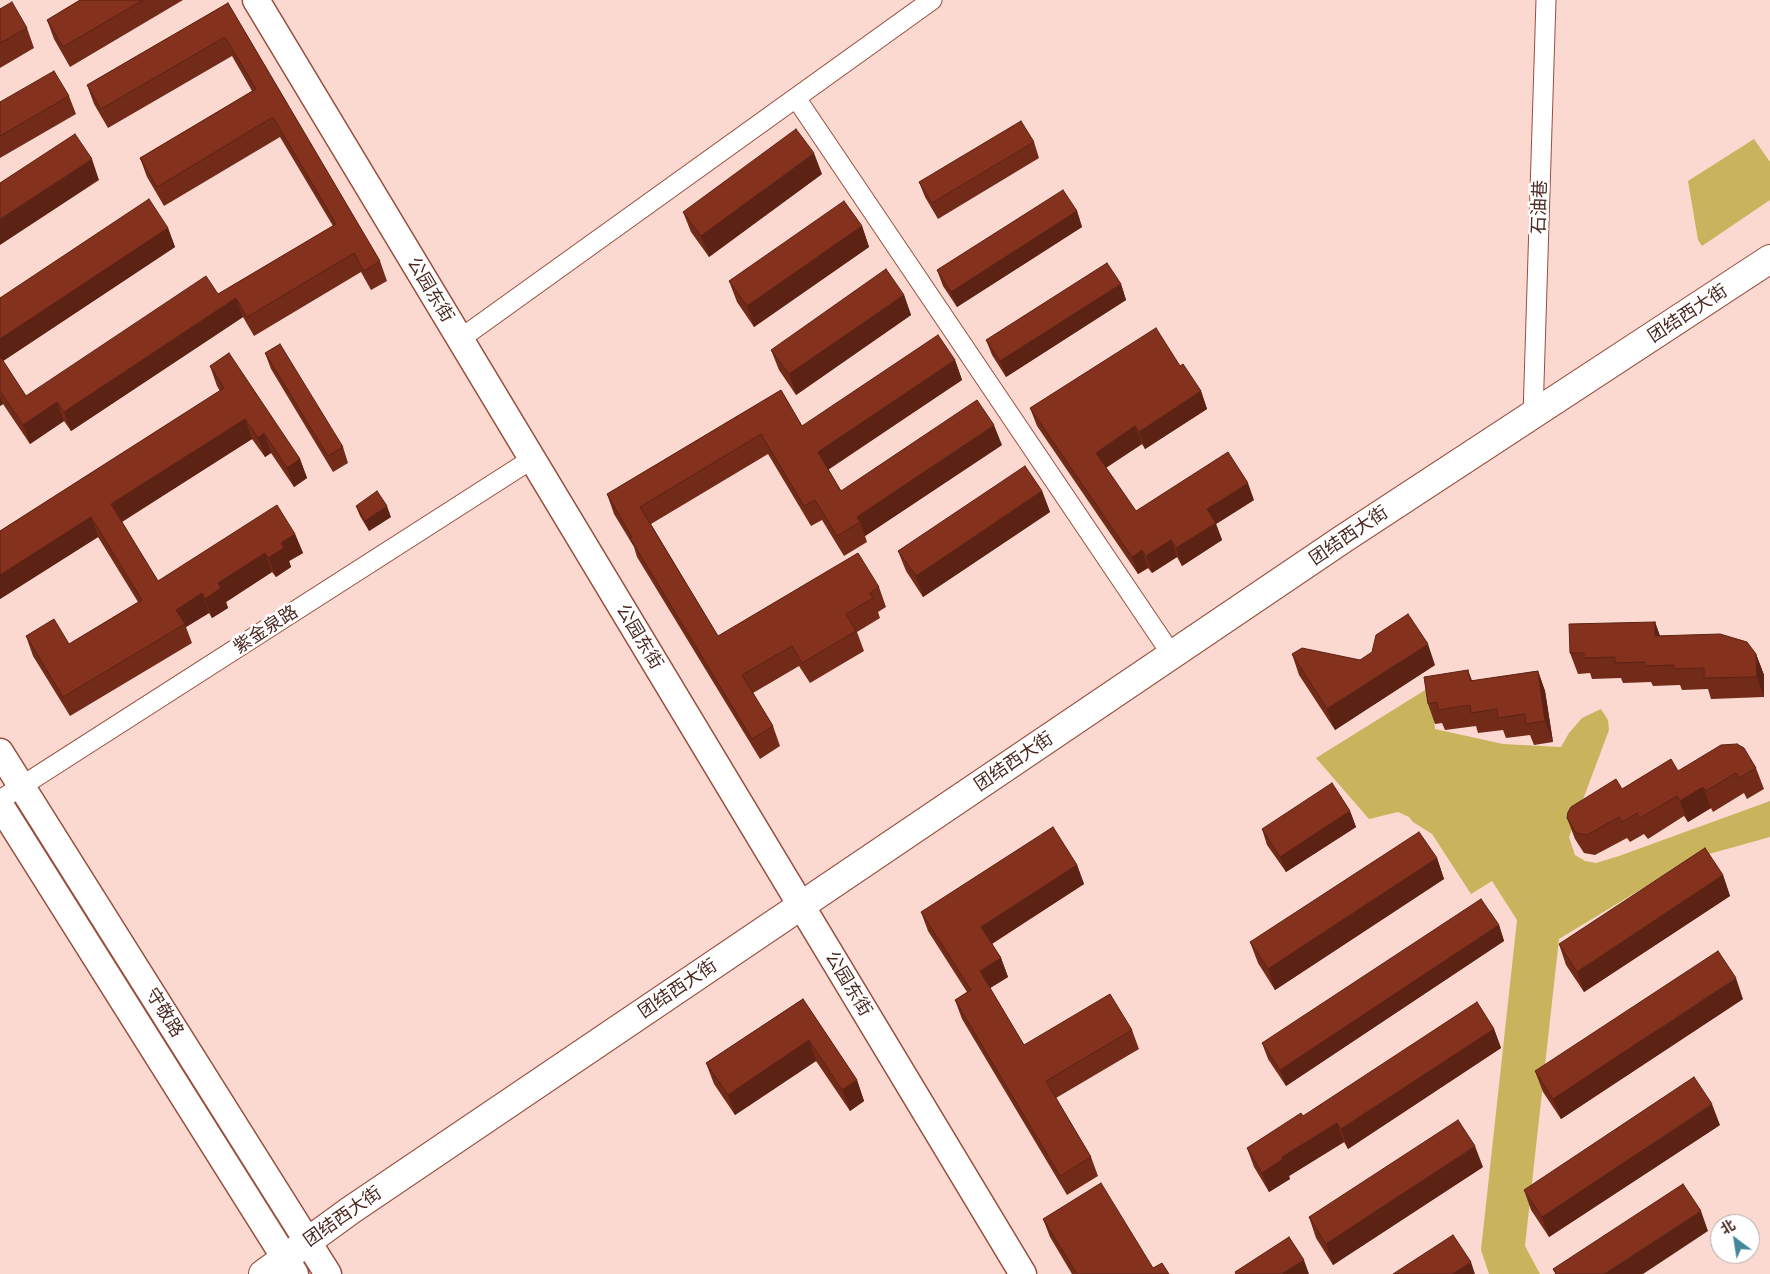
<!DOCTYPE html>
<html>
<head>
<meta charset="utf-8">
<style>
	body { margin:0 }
	#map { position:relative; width:1770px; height:1274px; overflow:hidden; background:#fbd9d0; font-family:"Noto Serif","Noto Sans SC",serif }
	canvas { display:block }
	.north { position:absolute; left:1710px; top:1214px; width:50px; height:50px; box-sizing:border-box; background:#fff; border:1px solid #b7aaa7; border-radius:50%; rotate:329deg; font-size:14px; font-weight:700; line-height:20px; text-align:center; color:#4b2a22 }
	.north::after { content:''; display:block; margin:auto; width:18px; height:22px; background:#448797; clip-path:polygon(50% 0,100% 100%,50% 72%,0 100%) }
</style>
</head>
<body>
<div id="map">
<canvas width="1770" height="1274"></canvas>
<div class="north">北</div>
</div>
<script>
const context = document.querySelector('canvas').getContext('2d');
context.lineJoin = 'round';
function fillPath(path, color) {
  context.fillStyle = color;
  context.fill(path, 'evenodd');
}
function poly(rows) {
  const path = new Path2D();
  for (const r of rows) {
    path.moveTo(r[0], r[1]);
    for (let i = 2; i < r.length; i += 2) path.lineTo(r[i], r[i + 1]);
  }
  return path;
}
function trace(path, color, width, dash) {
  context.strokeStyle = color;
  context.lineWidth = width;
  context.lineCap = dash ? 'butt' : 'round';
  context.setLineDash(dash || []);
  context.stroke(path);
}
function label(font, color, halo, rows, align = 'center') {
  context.font = font + ' "Noto Serif","Noto Sans SC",serif';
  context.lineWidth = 5;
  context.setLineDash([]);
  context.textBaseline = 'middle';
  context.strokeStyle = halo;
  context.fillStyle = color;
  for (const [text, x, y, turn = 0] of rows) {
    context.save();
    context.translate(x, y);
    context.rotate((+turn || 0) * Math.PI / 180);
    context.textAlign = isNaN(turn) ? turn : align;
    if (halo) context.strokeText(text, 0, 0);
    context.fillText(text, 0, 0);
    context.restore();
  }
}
fillPath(poly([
	[1754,139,1770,162,1770,200,1702,246,1698,240,1688,181],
	[1430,687,1435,729,1503,744,1561,747,1569,733,1582,718,1601,709,1608,720,1609,730,1569,837,1575,855,1585,861,1596,863,1619,856,1770,801,1770,837,1691,859,1559,939,1525,1246,1540,1274,1489,1274,1481,1250,1517,920,1492,881,1471,894,1432,834,1413,822,1409,817,1398,812,1369,819,1316,758]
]), '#cab35d');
const street = poly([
	[796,98,1172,655],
	[460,339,932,0],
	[1533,415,1546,0],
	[0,800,532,459]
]);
const secondary = poly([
	[256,0,1023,1274],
	[0,752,328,1274],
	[0,805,295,1274]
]);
const primary = poly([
	[263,1274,351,1210,1343,539,1770,259]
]);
trace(street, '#974f3d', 21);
trace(secondary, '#974f3d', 29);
trace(primary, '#974f3d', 30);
trace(street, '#fff', 19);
trace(secondary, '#fff', 26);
trace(primary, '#fff', 28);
fillPath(poly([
	[80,0,183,0,70,67,54,39,47,20],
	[228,3,380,261,387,281,371,290,361,272,254,336,243,317,71,431,64,421,30,444,3,404,0,406,0,298,168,228,175,247,3,361,26,396,218,294,333,226,280,137,164,206,147,177,140,158,252,91,232,56,108,128,94,104,87,85],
	[0,9,27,28,34,48,0,68],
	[69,96,76,114,0,158,0,102],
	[1034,142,1039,158,938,219,925,197,919,182],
	[822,174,709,257,691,232,683,212],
	[1077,211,1082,227,957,307,943,286,937,270],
	[862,226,869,247,754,327,737,302,729,281],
	[1121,284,1126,300,1006,377,992,355,986,340],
	[904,295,911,315,796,395,779,370,771,350],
	[265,353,343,447,348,463,333,472,271,369],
	[955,360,962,380,828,469,841,491,1002,445,865,536,867,542,844,556,822,520,811,526,768,454,651,524,718,636,879,587,886,607,878,612,880,618,857,632,864,651,810,683,799,666,753,693,773,726,780,746,760,759,637,557,634,547,614,514,607,494,781,390,802,426],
	[210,366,300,459,307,478,294,487,271,453,265,457,252,439,122,522,158,581,295,534,303,553,289,561,291,567,276,577,272,572,226,602,228,608,212,618,209,613,186,627,192,643,70,716,33,656,26,636,69,644,138,602,98,537,0,599,0,531,220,391,217,386],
	[1180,366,1201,391,1207,409,1145,449,1142,444,1106,468,1136,511,1254,500,1216,524,1222,540,1182,566,1177,557,1152,573,1148,568,1138,574,1037,426,1030,408],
	[1042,491,1050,512,923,597,906,571,898,551],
	[356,506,391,517,369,531,360,516],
	[1655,622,1660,636,1756,654,1764,675,1764,697,1711,699,1708,689,1682,690,1680,685,1653,686,1651,682,1623,683,1621,678,1592,679,1590,673,1578,674,1570,653],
	[1292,654,1360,660,1435,665,1335,730,1299,675],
	[1538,671,1545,691,1553,742,1534,745,1530,735,1506,738,1503,730,1478,733,1476,726,1445,730,1442,723,1435,724,1428,704,1472,681],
	[1756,768,1764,789,1747,799,1744,793,1713,812,1711,808,1688,822,1684,816,1648,839,1644,834,1630,842,1627,838,1595,855,1584,853,1575,839,1567,818,1622,789,1678,771],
	[1350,811,1356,827,1286,872,1267,845,1262,829],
	[1437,858,1444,879,1275,990,1258,963,1250,942],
	[1077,865,1084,884,992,944,1001,958,1008,977,990,988,1024,1045,1132,1030,1139,1049,1056,1098,1091,1157,1098,1176,1067,1195,962,1019,955,1000,967,992,928,931,921,912],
	[1723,875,1730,896,1584,992,1566,965,1559,944],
	[1499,925,1504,941,1286,1086,1268,1059,1262,1043],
	[803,999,857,1080,864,1101,850,1111,816,1061,735,1115,714,1084,706,1063],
	[1743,999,1561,1119,1543,1092,1535,1071],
	[1494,1029,1501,1048,1348,1149,1344,1142,1289,1176,1290,1179,1269,1192,1254,1167,1247,1148,1303,1116],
	[1720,1125,1549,1237,1531,1210,1524,1190],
	[1483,1167,1333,1265,1316,1238,1309,1217],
	[1043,1219,1153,1268,1169,1274,1072,1274,1050,1237]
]), '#722a19');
fillPath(poly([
	[814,153,822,174,709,257,701,236],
	[92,159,99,180,0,245,0,219],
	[1077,211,1082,227,957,307,951,292],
	[862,226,869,247,754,327,747,306],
	[168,228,175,247,0,363,0,339],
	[1121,284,1126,300,1006,377,1000,361],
	[904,295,911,315,796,395,789,374],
	[236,298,243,317,71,431,64,412],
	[955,360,962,380,825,472,818,452],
	[1201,391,1207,409,1145,449,1139,432],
	[0,396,3,404,0,406],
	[57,402,64,421,30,444,23,425],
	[245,419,252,439,118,524,111,504],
	[994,425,1002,445,865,536,860,522,857,517],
	[1135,426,1142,444,1102,470,1096,453],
	[264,433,271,453,265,457,258,438],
	[300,459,307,478,294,487,287,468],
	[1248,483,1254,500,1216,524,1222,540,1182,566,1176,548,1207,509],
	[1042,491,1050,512,923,597,916,576],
	[387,506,391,517,369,531,365,521],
	[91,517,98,537,0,599,0,575],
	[295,534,303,553,289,561,291,567,276,577,268,558,281,543],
	[1171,540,1177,557,1152,573,1146,556],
	[1142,550,1148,568,1138,574,1132,557],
	[265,553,272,572,226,602,228,608,212,618,205,599,218,583],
	[202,593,209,613,186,627,185,624,176,610],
	[1655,622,1662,642,1655,636],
	[1428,644,1435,665,1335,730,1327,709],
	[1756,654,1764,675,1764,697,1757,677],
	[1468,670,1476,691,1470,681],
	[1538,671,1545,691,1553,742,1545,721],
	[1703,787,1711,808,1688,822,1680,801],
	[1350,811,1356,827,1286,872,1280,857],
	[1437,858,1444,879,1275,990,1268,969],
	[1077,865,1084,884,988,946,981,927],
	[1723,875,1730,896,1584,992,1577,972],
	[1499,925,1504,941,1286,1086,1280,1070],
	[1001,958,1008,977,987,990,980,971],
	[1736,978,1743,999,1561,1119,1553,1099],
	[1494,1029,1501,1048,1348,1149,1341,1129],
	[809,1040,816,1061,735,1115,728,1095],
	[857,1080,864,1101,850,1111,842,1090],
	[1712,1104,1720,1125,1549,1237,1542,1217],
	[1337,1123,1344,1142,1289,1176,1290,1179,1269,1192,1262,1173,1282,1157],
	[1475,1146,1483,1167,1333,1265,1326,1244],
	[1701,1211,1708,1231,1643,1274,1604,1274],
	[1304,1260,1309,1274,1281,1274],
	[1471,1262,1475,1274,1452,1274]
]), '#5c2214');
const building = poly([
	[80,0,143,0,63,47,47,20,80,0],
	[12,2,27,28,0,43,0,9,12,2],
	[228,3,380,261,364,271,354,253,247,317,236,298,64,412,57,402,23,425,0,391,0,356,26,396,206,276,218,294,336,224,273,117,157,187,140,158,256,89,225,37,101,109,87,85,228,3],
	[54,71,69,96,0,136,0,102,54,71],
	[1021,121,1034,142,932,203,919,182,1021,121],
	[796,129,814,153,701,236,683,212,796,129],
	[75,134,92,159,0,219,0,183,75,134],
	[1063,190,1077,211,951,292,937,270,1063,190],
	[149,199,168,228,0,339,0,298,149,199],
	[844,201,862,226,747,306,729,281,844,201],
	[1107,263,1121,284,1000,361,986,340,1107,263],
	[886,269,904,295,789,374,771,350,886,269],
	[1156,328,1180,366,1183,364,1201,391,1139,432,1135,426,1096,453,1136,511,1228,452,1248,483,1207,509,1216,523,1176,548,1171,540,1146,556,1142,550,1132,557,1030,408,1156,328],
	[938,335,955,360,818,452,841,491,977,400,994,425,857,517,860,522,837,536,815,500,804,506,761,434,640,507,718,636,858,553,879,587,870,593,873,598,846,614,856,631,802,663,792,646,742,675,773,726,752,739,630,538,632,537,607,494,781,390,802,426,938,335],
	[280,344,343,447,328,456,265,353,280,344],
	[229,353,300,459,287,468,264,433,258,438,245,419,111,504,158,581,277,505,295,534,281,543,284,548,268,558,265,553,218,583,221,588,205,599,202,593,176,610,185,624,63,697,26,636,54,619,69,644,142,600,91,517,0,575,0,531,224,388,210,366,229,353],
	[1025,466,1042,491,916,576,898,551,1025,466],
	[377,491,387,506,365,521,356,506,377,491],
	[1408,614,1428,644,1327,709,1292,654,1302,648,1360,660,1372,652,1376,635,1408,614],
	[1655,622,1655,636,1720,634,1747,642,1756,654,1757,677,1704,678,1704,668,1674,669,1674,665,1645,666,1645,662,1615,663,1615,657,1584,658,1584,653,1570,653,1569,624,1655,622],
	[1468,670,1470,681,1538,671,1545,721,1526,724,1525,714,1498,718,1497,709,1471,713,1470,705,1438,710,1437,702,1428,704,1424,677,1468,670],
	[1737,744,1744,748,1756,768,1739,778,1736,773,1706,791,1703,787,1680,801,1677,796,1640,818,1637,813,1622,822,1619,817,1587,835,1576,833,1567,818,1568,812,1571,807,1616,779,1622,789,1671,759,1678,771,1721,745,1737,744],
	[1332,783,1350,811,1280,857,1262,829,1332,783],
	[1053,827,1077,865,981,927,1001,958,980,971,1024,1045,1110,994,1132,1030,1046,1081,1091,1157,1060,1176,955,1000,971,990,921,912,1053,827],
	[1419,832,1437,858,1268,969,1250,942,1419,832],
	[1705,848,1723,875,1577,972,1559,944,1705,848],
	[1481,899,1499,925,1280,1070,1262,1043,1481,899],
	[1718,951,1736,978,1553,1099,1535,1071,1718,951],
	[803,999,857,1080,842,1090,809,1040,728,1095,706,1063,803,999],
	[1477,1002,1494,1029,1341,1129,1337,1123,1282,1157,1283,1159,1262,1173,1247,1148,1301,1113,1303,1116,1477,1002],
	[1694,1077,1712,1104,1542,1217,1524,1190,1694,1077],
	[1458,1120,1475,1146,1326,1244,1309,1217,1458,1120],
	[1101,1183,1153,1268,1162,1263,1169,1274,1077,1274,1043,1219,1101,1183],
	[1683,1184,1701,1211,1604,1274,1556,1274,1553,1269,1683,1184],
	[1453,1235,1471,1262,1452,1274,1393,1274,1453,1235],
	[1289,1237,1304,1260,1281,1274,1236,1274,1235,1272,1289,1237]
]);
fillPath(building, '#84311d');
trace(building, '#5c2214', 1);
label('18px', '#4b2a22', '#fff', [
	["石油巷",1540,207,-88],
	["公园东街",430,290,59],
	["团结西大街",1688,314,-33],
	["团结西大街",1349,536,-34],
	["紫金泉路",266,630,-33],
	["公园东街",639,637,59],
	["团结西大街",1014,762,-34],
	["公园东街",848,984,59],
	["团结西大街",678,989,-34],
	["守敬路",164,1013,58],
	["团结西大街",343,1217,-35]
]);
</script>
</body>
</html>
